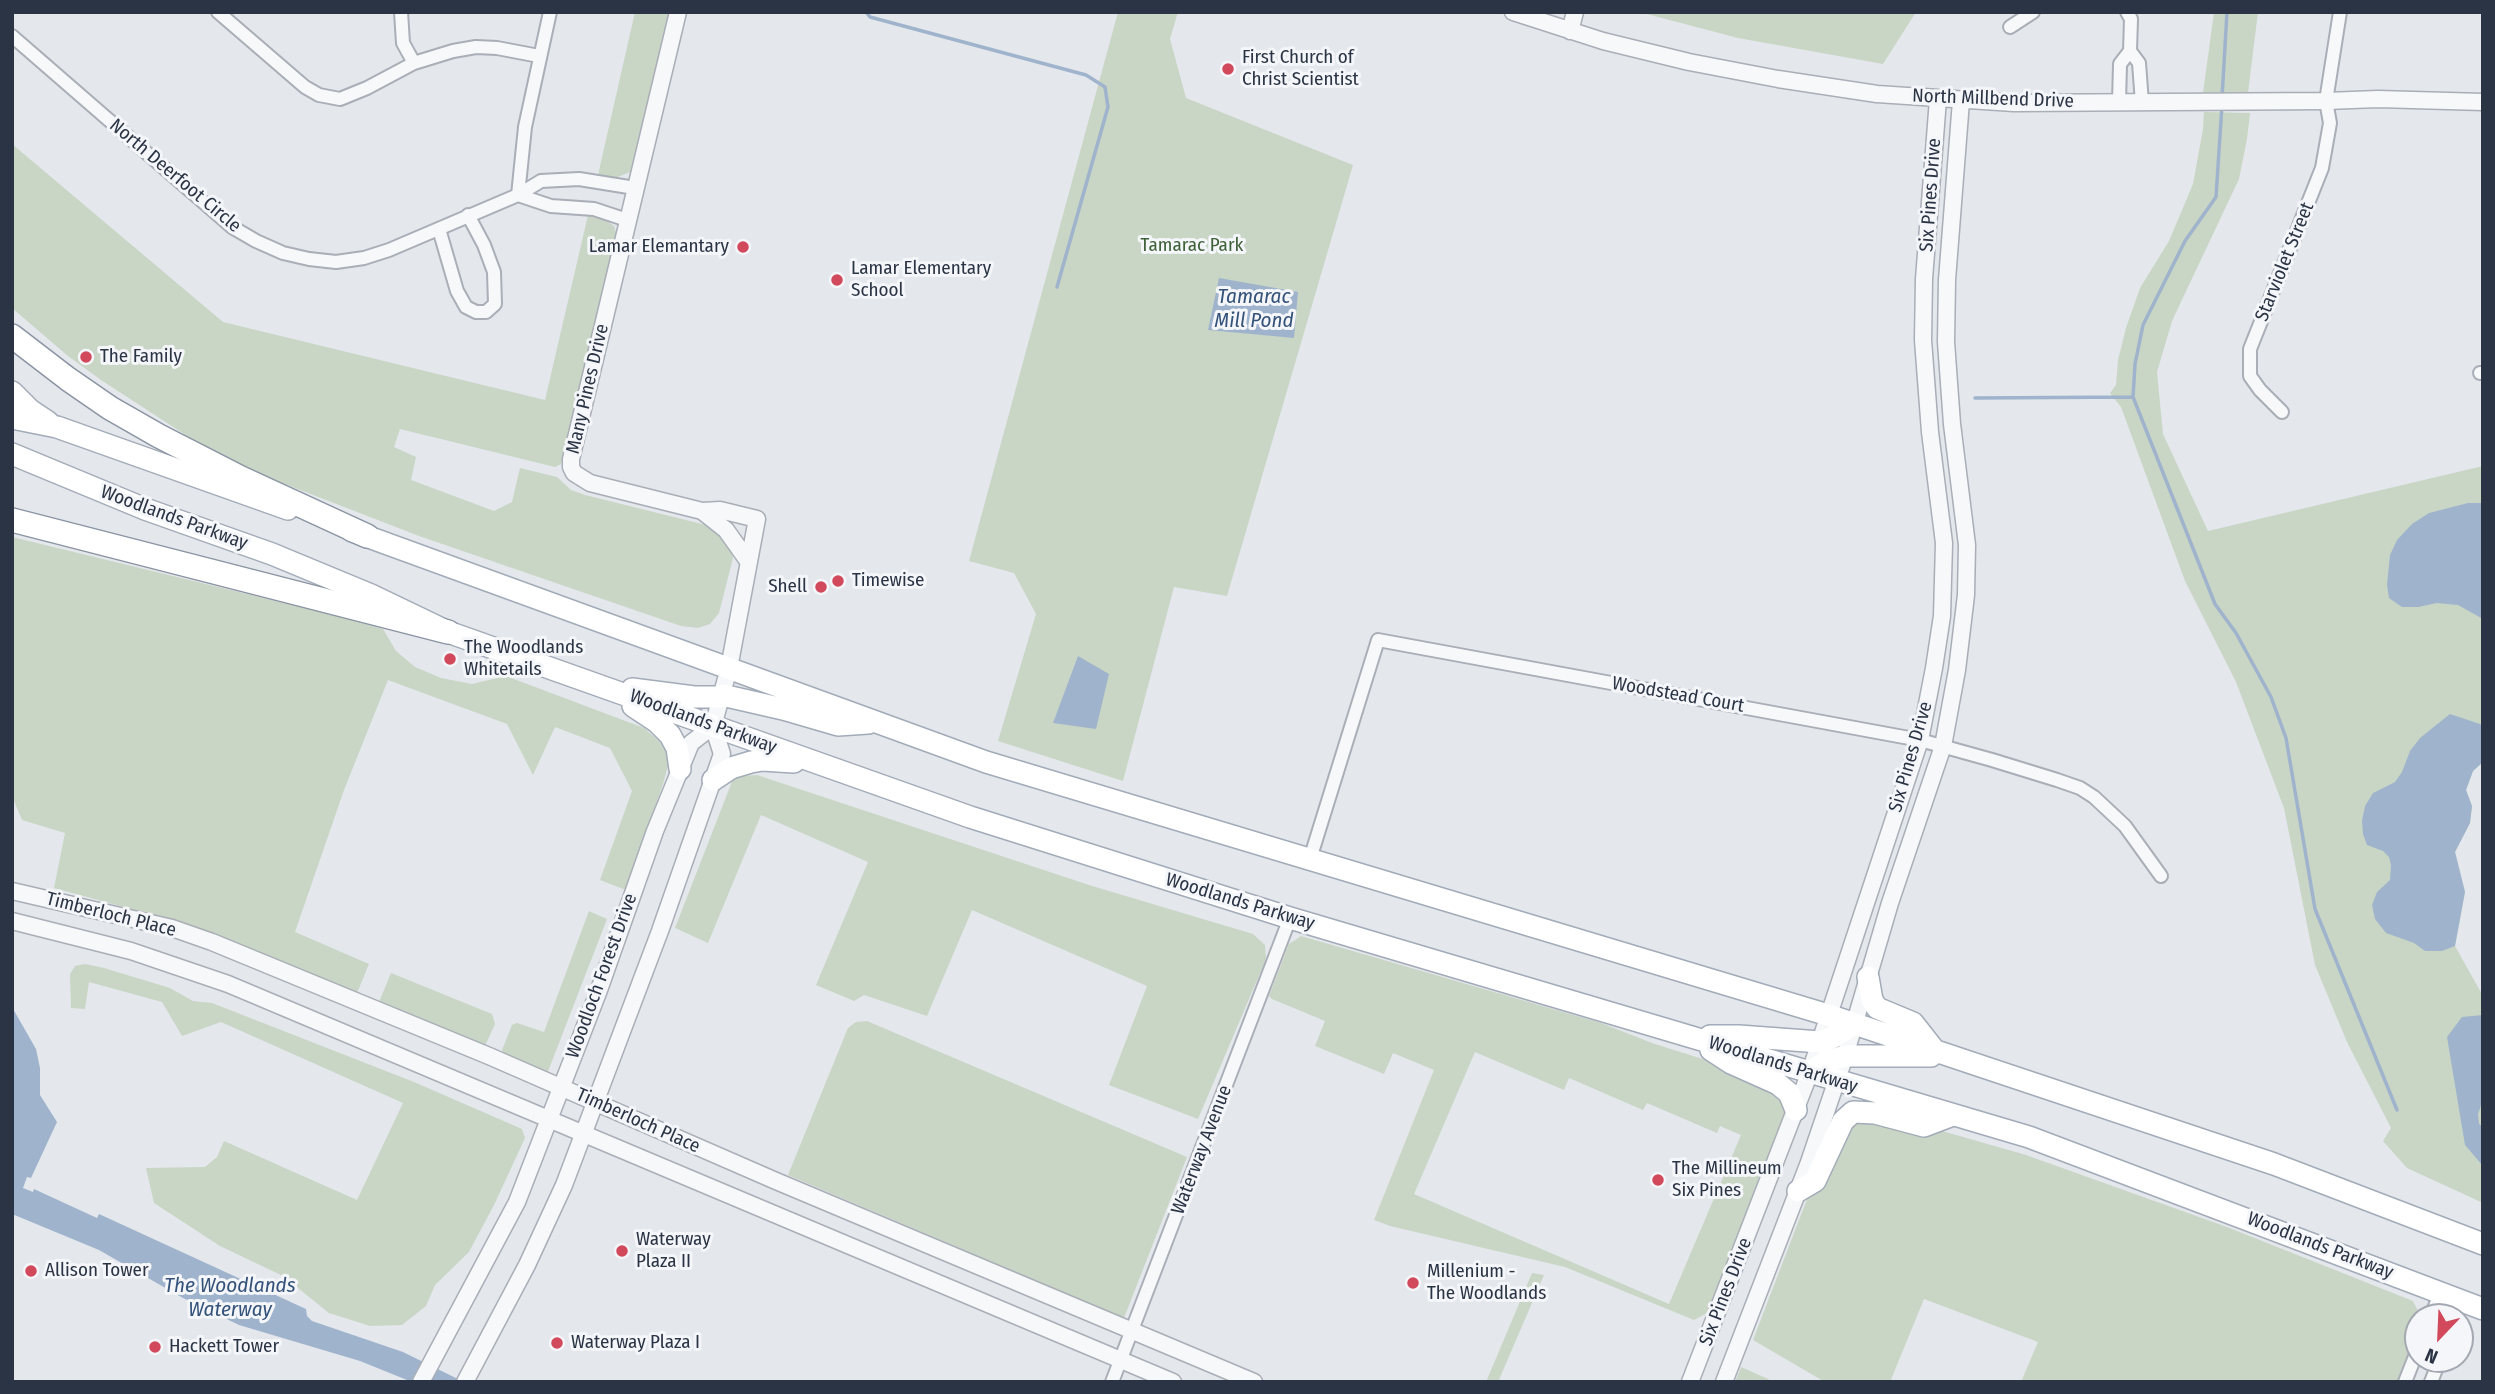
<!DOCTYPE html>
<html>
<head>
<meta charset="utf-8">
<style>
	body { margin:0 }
	#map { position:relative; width:2495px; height:1394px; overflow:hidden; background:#e4e7ec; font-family:"Fira Sans Condensed",sans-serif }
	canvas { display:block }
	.frame { position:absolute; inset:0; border:14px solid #2b3445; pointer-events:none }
	.north { position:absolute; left:2404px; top:1303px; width:70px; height:70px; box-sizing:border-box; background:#f4f6f9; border:2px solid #a4a8b1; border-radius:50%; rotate:203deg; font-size:19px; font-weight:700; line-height:28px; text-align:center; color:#2b3445 }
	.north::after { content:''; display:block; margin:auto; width:24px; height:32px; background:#d1495b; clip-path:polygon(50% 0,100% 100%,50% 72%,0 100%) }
</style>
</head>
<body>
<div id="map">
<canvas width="2495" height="1394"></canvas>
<div class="frame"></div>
<div class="north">N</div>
</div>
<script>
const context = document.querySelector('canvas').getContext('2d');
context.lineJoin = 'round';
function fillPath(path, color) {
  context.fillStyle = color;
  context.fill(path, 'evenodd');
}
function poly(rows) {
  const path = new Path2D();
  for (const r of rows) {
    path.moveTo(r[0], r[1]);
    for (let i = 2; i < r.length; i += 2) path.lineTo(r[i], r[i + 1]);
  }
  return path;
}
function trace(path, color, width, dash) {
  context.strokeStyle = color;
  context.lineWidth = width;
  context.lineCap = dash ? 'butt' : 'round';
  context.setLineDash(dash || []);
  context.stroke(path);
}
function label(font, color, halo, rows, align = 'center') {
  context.font = font + ' "Fira Sans Condensed",sans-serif';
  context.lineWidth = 6;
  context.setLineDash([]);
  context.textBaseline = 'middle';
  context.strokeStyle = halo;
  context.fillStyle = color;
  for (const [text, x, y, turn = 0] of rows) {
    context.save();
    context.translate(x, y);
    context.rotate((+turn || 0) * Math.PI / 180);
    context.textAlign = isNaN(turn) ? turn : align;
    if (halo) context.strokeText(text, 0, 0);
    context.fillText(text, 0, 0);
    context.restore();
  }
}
fillPath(poly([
	[635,12,669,12,630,172,613,179,598,175],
	[1118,12,1178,12,1170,39,1186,98,1353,165,1227,596,1174,587,1123,781,998,741,1036,614,1014,573,969,561],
	[1639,12,1916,12,1883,64,1738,38],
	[2214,12,2258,12,2248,93,2203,93],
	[2204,112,2250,113,2247,139,2239,179,2172,321,2157,372,2163,434,2208,531,2483,466,2483,762,2473,771,2466,790,2472,806,2470,823,2455,852,2465,892,2455,946,2483,996,2483,1203,2407,1168,2383,1141,2391,1128,2347,1042,2315,965,2284,808,2236,682,2185,581,2121,407,2110,393,2116,385,2118,360,2126,328,2140,288,2169,241,2193,184,2203,129],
	[12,144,223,322,545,400,588,215,604,219,614,226,617,236,561,464,555,467,400,429,394,447,416,457,411,480,494,511,512,502,520,468,557,477,571,490,585,495,710,526,717,530,730,547,733,558,719,613,710,624,698,628,681,626,419,536,259,474,201,445,101,380,68,356,12,308],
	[12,537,342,617,383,629,396,651,415,667,441,678,472,684,506,676,644,728,659,741,667,753,668,766,663,784,626,890,600,880,632,791,610,748,555,727,533,775,507,724,388,680,344,790,295,932,369,964,357,993,186,924,54,888,65,833,22,820,12,796],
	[757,775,1089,885,1253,934,1265,945,1266,959,1198,1119,1109,1085,1147,986,972,910,927,1016,864,995,854,1001,816,985,868,862,761,815,708,943,675,928,733,779,742,776],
	[589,911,607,919,547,1074,506,1057,502,1050,512,1025,517,1023,544,1032],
	[1301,936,1601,1023,1652,1043,1775,1082,1788,1108,1714,1302,1707,1313,1694,1320,1565,1267,1390,1226,1374,1220,1434,1070,1393,1053,1384,1074,1315,1046,1325,1021,1272,999,1269,996,1289,944],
	[1475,1052,1564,1090,1569,1078,1643,1110,1647,1103,1717,1133,1720,1126,1741,1135,1669,1304,1414,1194],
	[85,964,104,968,170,988,193,1001,212,1003,414,1082,522,1129,525,1138,495,1203,469,1252,435,1285,426,1306,402,1325,370,1326,329,1313,283,1276,220,1246,154,1203,146,1168,205,1167,217,1157,224,1141,357,1200,403,1103,221,1022,182,1036,162,1002,89,982,85,1009,71,1008,70,974,75,966],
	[391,973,492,1014,495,1024,484,1048,381,1006,379,1002],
	[867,1021,1187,1157,1124,1318,788,1175,848,1028,856,1022],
	[1879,1113,2026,1155,2227,1227,2413,1301,2421,1317,2418,1317,2418,1336,2400,1382,2021,1382,2038,1342,1924,1299,1890,1382,1825,1382,1753,1340,1837,1121],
	[1532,1273,1544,1275,1498,1382,1486,1382],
	[1741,1367,1766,1378,1773,1382,1735,1382]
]), '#c9d6c5');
fillPath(poly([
	[1219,278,1298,292,1294,338,1208,330],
	[2468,503,2483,503,2483,619,2458,605,2437,603,2418,607,2402,607,2389,598,2387,585,2390,555,2397,540,2412,524,2429,513],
	[1078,656,1109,674,1096,729,1053,723],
	[2450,714,2480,724,2483,727,2483,762,2473,771,2466,790,2472,806,2470,823,2455,852,2465,892,2455,946,2442,951,2425,951,2414,943,2386,933,2375,919,2372,905,2377,892,2390,880,2391,865,2389,857,2383,851,2367,845,2363,834,2362,821,2365,806,2373,793,2395,782,2402,772,2410,751,2420,738],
	[12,1007,36,1049,40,1068,40,1095,57,1122,31,1178,27,1177,23,1188,33,1192,34,1189,97,1218,99,1214,306,1309,307,1316,312,1321,403,1352,464,1382,412,1382,360,1361,239,1325,183,1298,99,1250,12,1214],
	[2483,1015,2483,1100,2478,1114,2479,1124,2483,1127,2483,1166,2465,1145,2447,1037,2462,1017]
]), '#9fb4cc');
trace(poly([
	[866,12,870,17,1086,75,1105,87,1108,107,1057,287],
	[2222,98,2227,12],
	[2222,105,2216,197,2185,241,2143,325,2135,364,2133,397,2215,604,2236,633,2271,697,2286,738,2315,909,2397,1110],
	[1975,398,2133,397]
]), '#9fb4cc', 3.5);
const minor = poly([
	[218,12,305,87,319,95,340,99,367,88,414,63,453,51,476,47,497,48,539,56],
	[401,12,403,43,414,63],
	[2127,12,2131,19,2130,51,2139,63,2142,103],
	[2010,27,2033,12],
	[12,36,232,227,256,241,283,253,309,259,336,262,364,258,389,250,518,195,541,181,579,179,635,188],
	[2119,103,2120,64,2130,51],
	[518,195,525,127,550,12],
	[518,195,551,206,594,209,627,220],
	[439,229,457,291,466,307,476,312,486,312,495,304,494,272,484,245,468,215],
	[2480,373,2483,373],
	[2282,412,2260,390,2250,376,2250,349,2322,168,2330,123,2326,101,2340,12],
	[1310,859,1378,640,1920,740,1992,760,2057,780,2080,788,2094,797,2125,826,2161,876],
	[2431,1317,2440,1293],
	[1112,1382,1290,918],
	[2405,1382,2418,1349],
	[2431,1382,2440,1359]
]);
const tertiary = poly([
	[1513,12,1603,41,1689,62,1778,79,1877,94,2014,103,2326,101,2378,99,2483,102],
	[1570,31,1575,12],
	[702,511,726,530,748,561],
	[12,891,172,928,212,942,489,1056,776,1181,1254,1382],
	[12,921,131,951,228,984,1173,1382],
	[421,1382,517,1202,599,990,655,831,691,743,713,726],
	[465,1382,527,1265,564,1185,660,931,722,754,713,726,729,668,757,519,720,510,702,511,590,483,574,473,571,467,571,459,678,12],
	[1690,1382,1810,1072,1920,740,1934,668,1942,616,1944,543,1930,432,1923,340,1924,279,1938,99],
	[1724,1382,1808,1165,1845,1056,1890,903,1943,746,1957,670,1966,595,1967,545,1952,424,1946,342,1947,280,1961,101]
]);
const primary = poly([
	[12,392,30,410,48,422],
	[12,418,57,427,288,509],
	[12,454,145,509,272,554,371,595,448,632,970,817,1290,918,2029,1137,2483,1309],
	[352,531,986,762,1828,1015,2274,1164,2483,1244],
	[632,689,694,697,721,697],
	[722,695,783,709,838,725,868,723],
	[633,706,657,722,670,735,677,748,680,769],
	[713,780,731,768,751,762,762,760,794,762],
	[1868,977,1872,1000,1877,1008,1913,1023,1935,1051],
	[1710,1036,1739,1036,1820,1042,1834,1037,1854,1024],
	[1711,1050,1731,1063,1778,1084,1789,1093,1796,1110],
	[1810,1072,1825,1062,1845,1056,1931,1056],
	[1798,1191,1815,1181,1843,1121,1853,1112,1875,1113,1924,1126,1953,1115]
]);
const motorway = poly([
	[12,336,68,379,110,408,159,436,241,478,367,536],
	[12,520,448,632]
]);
trace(minor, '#a9aeb7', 16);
trace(tertiary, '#a9aeb7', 19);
trace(primary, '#a3abb8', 24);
trace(motorway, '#8b94a3', 26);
trace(minor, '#f7f8fa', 12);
trace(tertiary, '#f7f8fa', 16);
trace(primary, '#fff', 21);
trace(motorway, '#fff', 23);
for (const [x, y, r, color] of [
	[1228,69,7,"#d1495b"],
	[743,247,7,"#d1495b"],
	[837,280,7,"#d1495b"],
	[86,357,7,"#d1495b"],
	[838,581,7,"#d1495b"],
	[821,587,7,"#d1495b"],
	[450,659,7,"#d1495b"],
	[1658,1180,7,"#d1495b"],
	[622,1251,7,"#d1495b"],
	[31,1271,7,"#d1495b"],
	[1413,1283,7,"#d1495b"],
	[557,1343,7,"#d1495b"],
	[155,1347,7,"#d1495b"]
]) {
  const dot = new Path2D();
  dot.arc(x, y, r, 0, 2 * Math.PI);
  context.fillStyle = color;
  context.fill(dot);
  trace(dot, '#f4f6f9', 2.5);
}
label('19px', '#2b3445', '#f4f6f9', [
	["First Church of",1242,58],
	["Christ Scientist",1242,80],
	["Lamar Elemantary",729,247,"right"],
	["Lamar Elementary",851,269],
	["School",851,291],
	["The Family",100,357],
	["Timewise",852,581],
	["Shell",807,587,"right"],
	["The Woodlands",464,648],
	["Whitetails",464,670],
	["The Millineum",1672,1169],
	["Six Pines",1672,1191],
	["Waterway",636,1240],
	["Plaza II",636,1262],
	["Allison Tower",45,1271],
	["Millenium -",1427,1272],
	["The Woodlands",1427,1294],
	["Waterway Plaza I",571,1343],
	["Hackett Tower",169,1347]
], 'left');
label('19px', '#2b3445', '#f4f6f9', [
	["North Millbend Drive",1993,99,2],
	["North Deerfoot Circle",175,176,40],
	["Six Pines Drive",1931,195,-86],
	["Starviolet Street",2285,262,-68],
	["Many Pines Drive",588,389,-77],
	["Woodlands Parkway",174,518,20],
	["Woodstead Court",1678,695,10],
	["Woodlands Parkway",703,722,20],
	["Six Pines Drive",1911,757,-74],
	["Woodlands Parkway",1240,902,17],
	["Timberloch Place",111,915,14],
	["Woodloch Forest Drive",602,976,-70],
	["Woodlands Parkway",1783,1065,17],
	["Timberloch Place",638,1121,24],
	["Waterway Avenue",1202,1150,-69],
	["Woodlands Parkway",2320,1246,21],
	["Six Pines Drive",1726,1292,-69]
]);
label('19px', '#3f6138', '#f4f6f9', [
	["Tamarac Park",1192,246]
]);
label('italic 21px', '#34527a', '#f4f6f9', [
	["Tamarac",1254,297],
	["Mill Pond",1254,321],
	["The Woodlands",230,1286],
	["Waterway",230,1310]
]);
</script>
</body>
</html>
